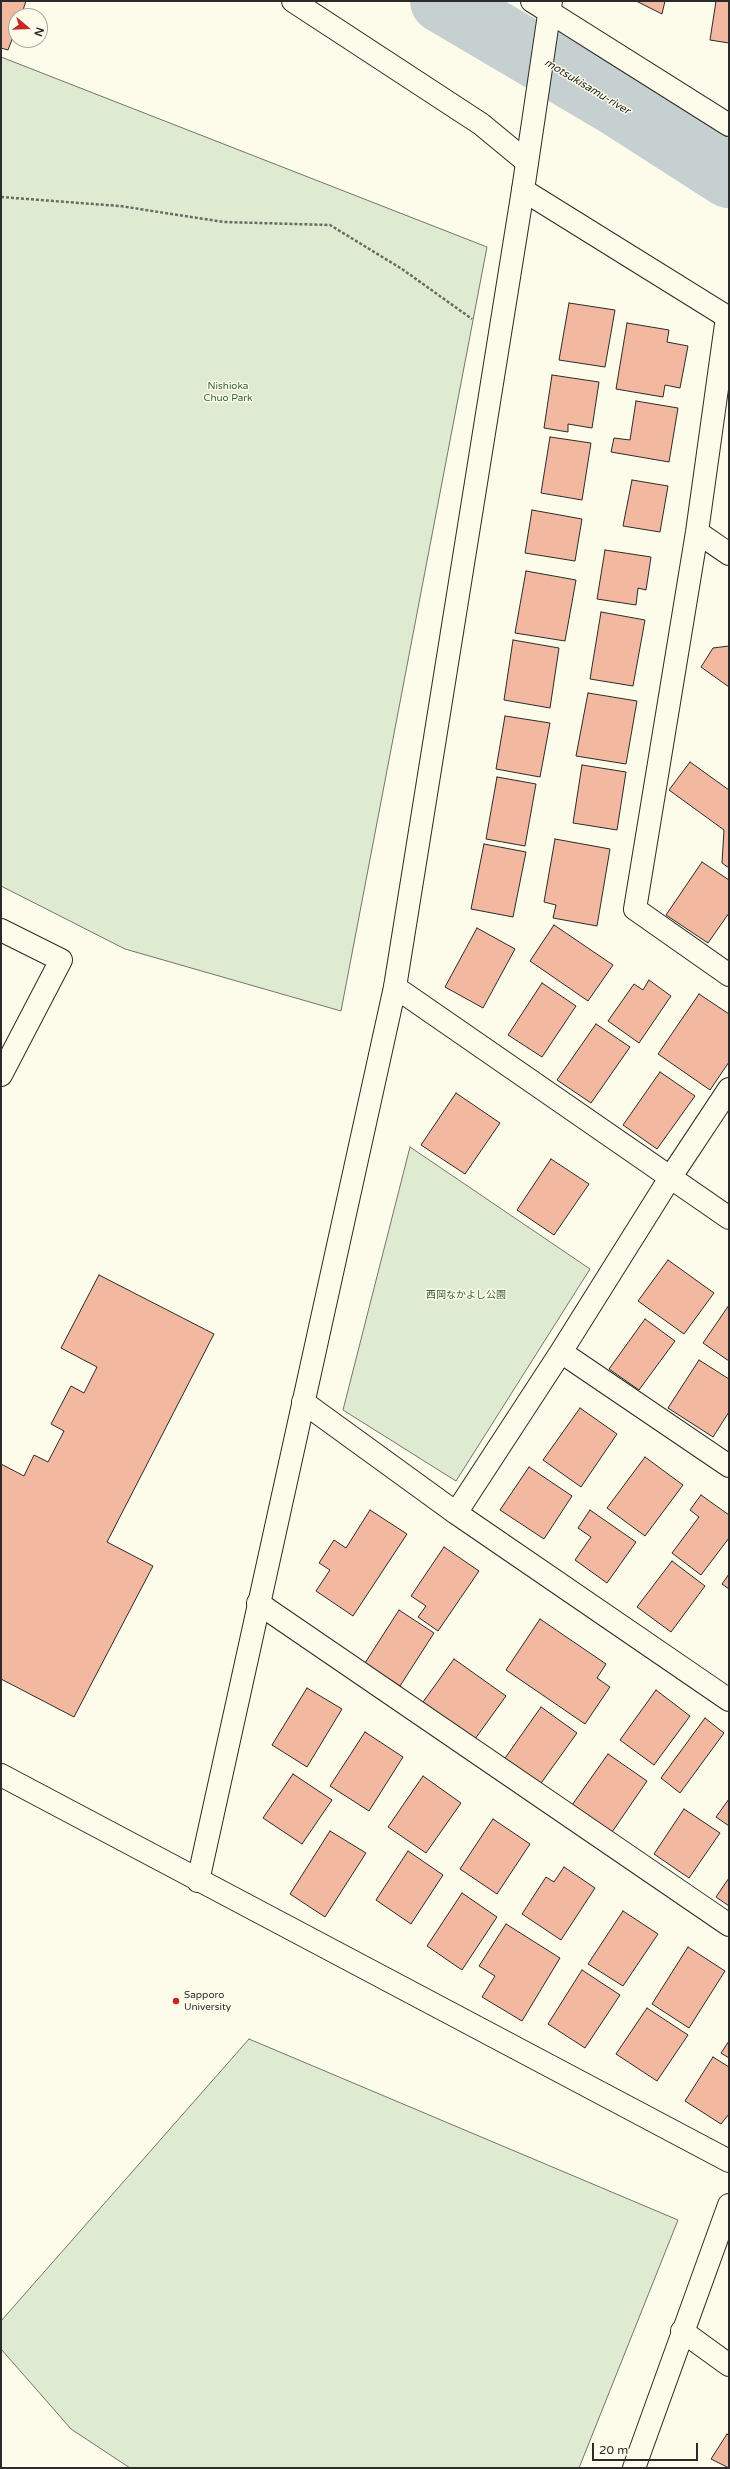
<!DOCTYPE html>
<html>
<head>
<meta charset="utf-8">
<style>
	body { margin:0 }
	#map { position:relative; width:730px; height:2469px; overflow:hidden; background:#fdfbea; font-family:"Varela Round",sans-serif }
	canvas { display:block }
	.frame { position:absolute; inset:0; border:2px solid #2b2b2b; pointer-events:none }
	.north { position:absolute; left:8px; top:8px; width:40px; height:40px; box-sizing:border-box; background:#fdfbea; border:1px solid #a9a89e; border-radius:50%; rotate:109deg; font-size:11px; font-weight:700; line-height:16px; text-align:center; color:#2b2b2b }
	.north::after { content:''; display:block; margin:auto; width:14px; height:18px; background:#c62828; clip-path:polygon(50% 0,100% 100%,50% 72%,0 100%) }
	.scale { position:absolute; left:592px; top:2443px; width:106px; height:18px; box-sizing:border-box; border:2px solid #2b2b2b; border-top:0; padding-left:5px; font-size:12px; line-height:14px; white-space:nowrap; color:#2b2b2b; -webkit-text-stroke:3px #fdfbea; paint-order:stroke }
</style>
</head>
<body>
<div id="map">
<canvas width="730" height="2469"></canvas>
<div class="frame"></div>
<div class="north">N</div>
<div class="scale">20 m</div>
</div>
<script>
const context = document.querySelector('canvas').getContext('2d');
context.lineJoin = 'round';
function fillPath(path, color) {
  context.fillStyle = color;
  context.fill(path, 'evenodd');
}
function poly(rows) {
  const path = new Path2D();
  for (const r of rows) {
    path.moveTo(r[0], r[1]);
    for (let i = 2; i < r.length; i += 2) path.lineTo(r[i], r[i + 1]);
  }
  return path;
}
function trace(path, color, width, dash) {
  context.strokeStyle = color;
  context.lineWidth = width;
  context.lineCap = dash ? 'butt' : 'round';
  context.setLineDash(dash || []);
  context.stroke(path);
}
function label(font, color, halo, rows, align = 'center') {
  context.font = font + ' "Varela Round","Noto Sans JP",sans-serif';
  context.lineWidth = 3;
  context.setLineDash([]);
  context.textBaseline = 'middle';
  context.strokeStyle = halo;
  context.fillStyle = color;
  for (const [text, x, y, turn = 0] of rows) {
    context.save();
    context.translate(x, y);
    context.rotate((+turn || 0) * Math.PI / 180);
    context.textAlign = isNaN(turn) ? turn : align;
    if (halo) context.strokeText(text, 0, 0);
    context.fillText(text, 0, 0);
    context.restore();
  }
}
const green = poly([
	[1,57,487,247,341,1011,125,949,1,886,1,57],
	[410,1147,590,1269,456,1481,343,1410,410,1147],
	[249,2039,678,2220,579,2468,130,2468,71,2429,1,2349,1,2321,249,2039]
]);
fillPath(green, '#deebd1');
trace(green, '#74746e', 1);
trace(poly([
	[442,1,620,106,729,176]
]), '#c7d0d0', 64);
const building = poly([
	[1,1,26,1,21,16,16,16,16,29,8,50,1,48,1,1],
	[636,1,665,1,662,14,636,1],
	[716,1,729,1,729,43,710,40,716,1],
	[569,303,615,310,605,367,559,360,569,303],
	[627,323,669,330,667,342,688,346,680,388,665,385,663,397,616,389,627,323],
	[552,375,599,382,592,428,568,424,568,432,544,428,552,375],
	[636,401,678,408,669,462,611,452,614,438,630,440,636,401],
	[550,437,591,443,582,500,541,493,550,437],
	[632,480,668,486,660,532,623,526,632,480],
	[532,510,582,519,575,561,525,553,532,510],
	[605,550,651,557,646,590,638,588,636,605,597,599,605,550],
	[526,571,576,580,565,641,515,633,526,571],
	[601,612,645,620,633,686,590,679,601,612],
	[513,640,559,648,550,708,504,700,513,640],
	[729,646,729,687,701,667,713,648,729,646],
	[588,693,637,701,626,764,576,756,588,693],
	[505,716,550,723,540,777,496,769,505,716],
	[690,762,729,790,729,868,722,863,724,830,669,790,690,762],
	[582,765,626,772,617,830,573,823,582,765],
	[497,777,536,784,525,846,486,839,497,777],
	[555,839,610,849,597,926,553,918,556,905,544,902,555,839],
	[484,844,526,852,513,917,471,909,484,844],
	[702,862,729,880,729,913,708,943,666,915,702,862],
	[554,925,613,965,588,1001,530,961,554,925],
	[477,928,515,949,483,1008,445,987,477,928],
	[649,980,671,996,639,1043,608,1021,634,984,643,990,649,980],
	[542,983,576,1006,542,1057,508,1035,542,983],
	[699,994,729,1014,729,1062,710,1090,658,1054,699,994],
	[596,1024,630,1047,591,1103,557,1080,596,1024],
	[660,1072,695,1096,657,1149,623,1125,660,1072],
	[456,1093,500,1123,465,1174,421,1145,456,1093],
	[551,1159,589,1184,554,1235,517,1210,551,1159],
	[668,1260,714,1293,684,1334,638,1301,668,1260],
	[99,1275,214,1334,107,1542,153,1566,74,1717,1,1679,1,1464,24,1476,34,1455,48,1462,64,1431,51,1424,71,1386,84,1393,97,1367,61,1348,99,1275],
	[729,1305,729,1361,703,1343,729,1305],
	[645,1319,675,1341,639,1390,609,1369,645,1319],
	[699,1360,729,1379,729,1412,713,1437,668,1408,699,1360],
	[580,1408,617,1434,581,1487,543,1460,580,1408],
	[645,1457,683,1485,645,1536,607,1508,645,1457],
	[529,1467,572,1496,544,1539,500,1510,529,1467],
	[701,1495,729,1515,729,1538,701,1575,672,1553,699,1517,690,1510,701,1495],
	[370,1510,407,1534,353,1616,316,1591,330,1570,319,1563,334,1540,346,1548,370,1510],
	[590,1510,636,1542,607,1583,575,1560,591,1537,578,1528,590,1510],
	[444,1547,479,1571,438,1631,418,1617,426,1606,411,1596,444,1547],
	[672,1561,705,1586,671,1632,637,1607,672,1561],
	[729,1574,729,1589,722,1584,729,1574],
	[399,1610,434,1633,400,1686,365,1663,399,1610],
	[540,1619,606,1664,597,1678,610,1687,585,1724,506,1670,540,1619],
	[454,1659,506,1696,475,1739,423,1702,454,1659],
	[307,1688,342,1709,307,1767,272,1745,307,1688],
	[656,1690,690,1716,654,1765,620,1740,656,1690],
	[541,1707,577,1733,539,1786,503,1761,541,1707],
	[705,1718,724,1733,680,1793,661,1778,705,1718],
	[365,1732,403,1757,369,1811,330,1786,365,1732],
	[608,1754,647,1781,612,1832,572,1805,608,1754],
	[293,1774,332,1800,302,1844,263,1818,293,1774],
	[423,1776,461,1803,426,1853,388,1827,423,1776],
	[729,1799,729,1826,716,1817,729,1799],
	[684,1809,720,1833,689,1878,654,1854,684,1809],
	[493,1819,530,1844,497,1894,460,1869,493,1819],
	[330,1831,366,1853,325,1917,290,1894,330,1831],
	[408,1851,443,1875,411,1924,376,1900,408,1851],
	[564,1867,595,1888,561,1940,522,1914,546,1877,554,1882,564,1867],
	[729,1878,729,1906,716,1897,729,1878],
	[462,1893,497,1917,462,1970,427,1946,462,1893],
	[623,1911,658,1934,623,1986,588,1964,623,1911],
	[506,1924,560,1958,522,2021,482,1997,495,1976,479,1966,506,1924],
	[688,1947,725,1971,689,2028,652,2004,688,1947],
	[582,1970,620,1995,585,2048,548,2024,582,1970],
	[647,2008,688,2035,657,2081,616,2054,647,2008],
	[729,2041,729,2058,721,2053,729,2041],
	[713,2057,729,2067,729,2114,721,2124,685,2101,713,2057],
	[727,2434,729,2436,729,2468,711,2459,727,2434]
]);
fillPath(building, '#f2b8a0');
trace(building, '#2b2b2b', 1);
const street = poly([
	[293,1,481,124,527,162],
	[532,1,729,125],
	[523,190,729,318],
	[727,317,697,532,635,909,729,975],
	[697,532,729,554],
	[1,930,61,960,1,1075],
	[395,987,729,1218],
	[561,1352,729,1466],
	[303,1402,456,1513,729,1700],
	[456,1513,561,1352,670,1178,729,1089],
	[258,1603,729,1925],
	[682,2331,729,2365],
	[634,2468,729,2205]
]);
const secondary = poly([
	[1,1775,729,2161],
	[198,1881,395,987,523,190,551,1]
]);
trace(street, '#2b2b2b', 24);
trace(secondary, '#2b2b2b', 24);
trace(poly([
	[1,197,120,206,224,222,330,225,402,269,472,319]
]), '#6a6964', 2.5, [3, 2]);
trace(street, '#fdfbea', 22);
trace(secondary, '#fdfbea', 22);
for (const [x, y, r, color] of [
	[176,2001,4,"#c62828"]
]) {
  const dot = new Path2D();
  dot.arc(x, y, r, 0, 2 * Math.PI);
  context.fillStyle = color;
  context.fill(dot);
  trace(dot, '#fdfbea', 1.5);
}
label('10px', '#34623c', '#fdfbea', [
	["Nishioka",228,386],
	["Chuo Park",228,398],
	["西岡なかよし公園",466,1295]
]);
label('10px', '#2b2b2b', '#fdfbea', [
	["Sapporo",184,1995],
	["University",184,2007]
], 'left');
label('italic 11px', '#2b2b2b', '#fdfbea', [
	["motsukisamu-river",587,87,31]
]);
</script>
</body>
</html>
